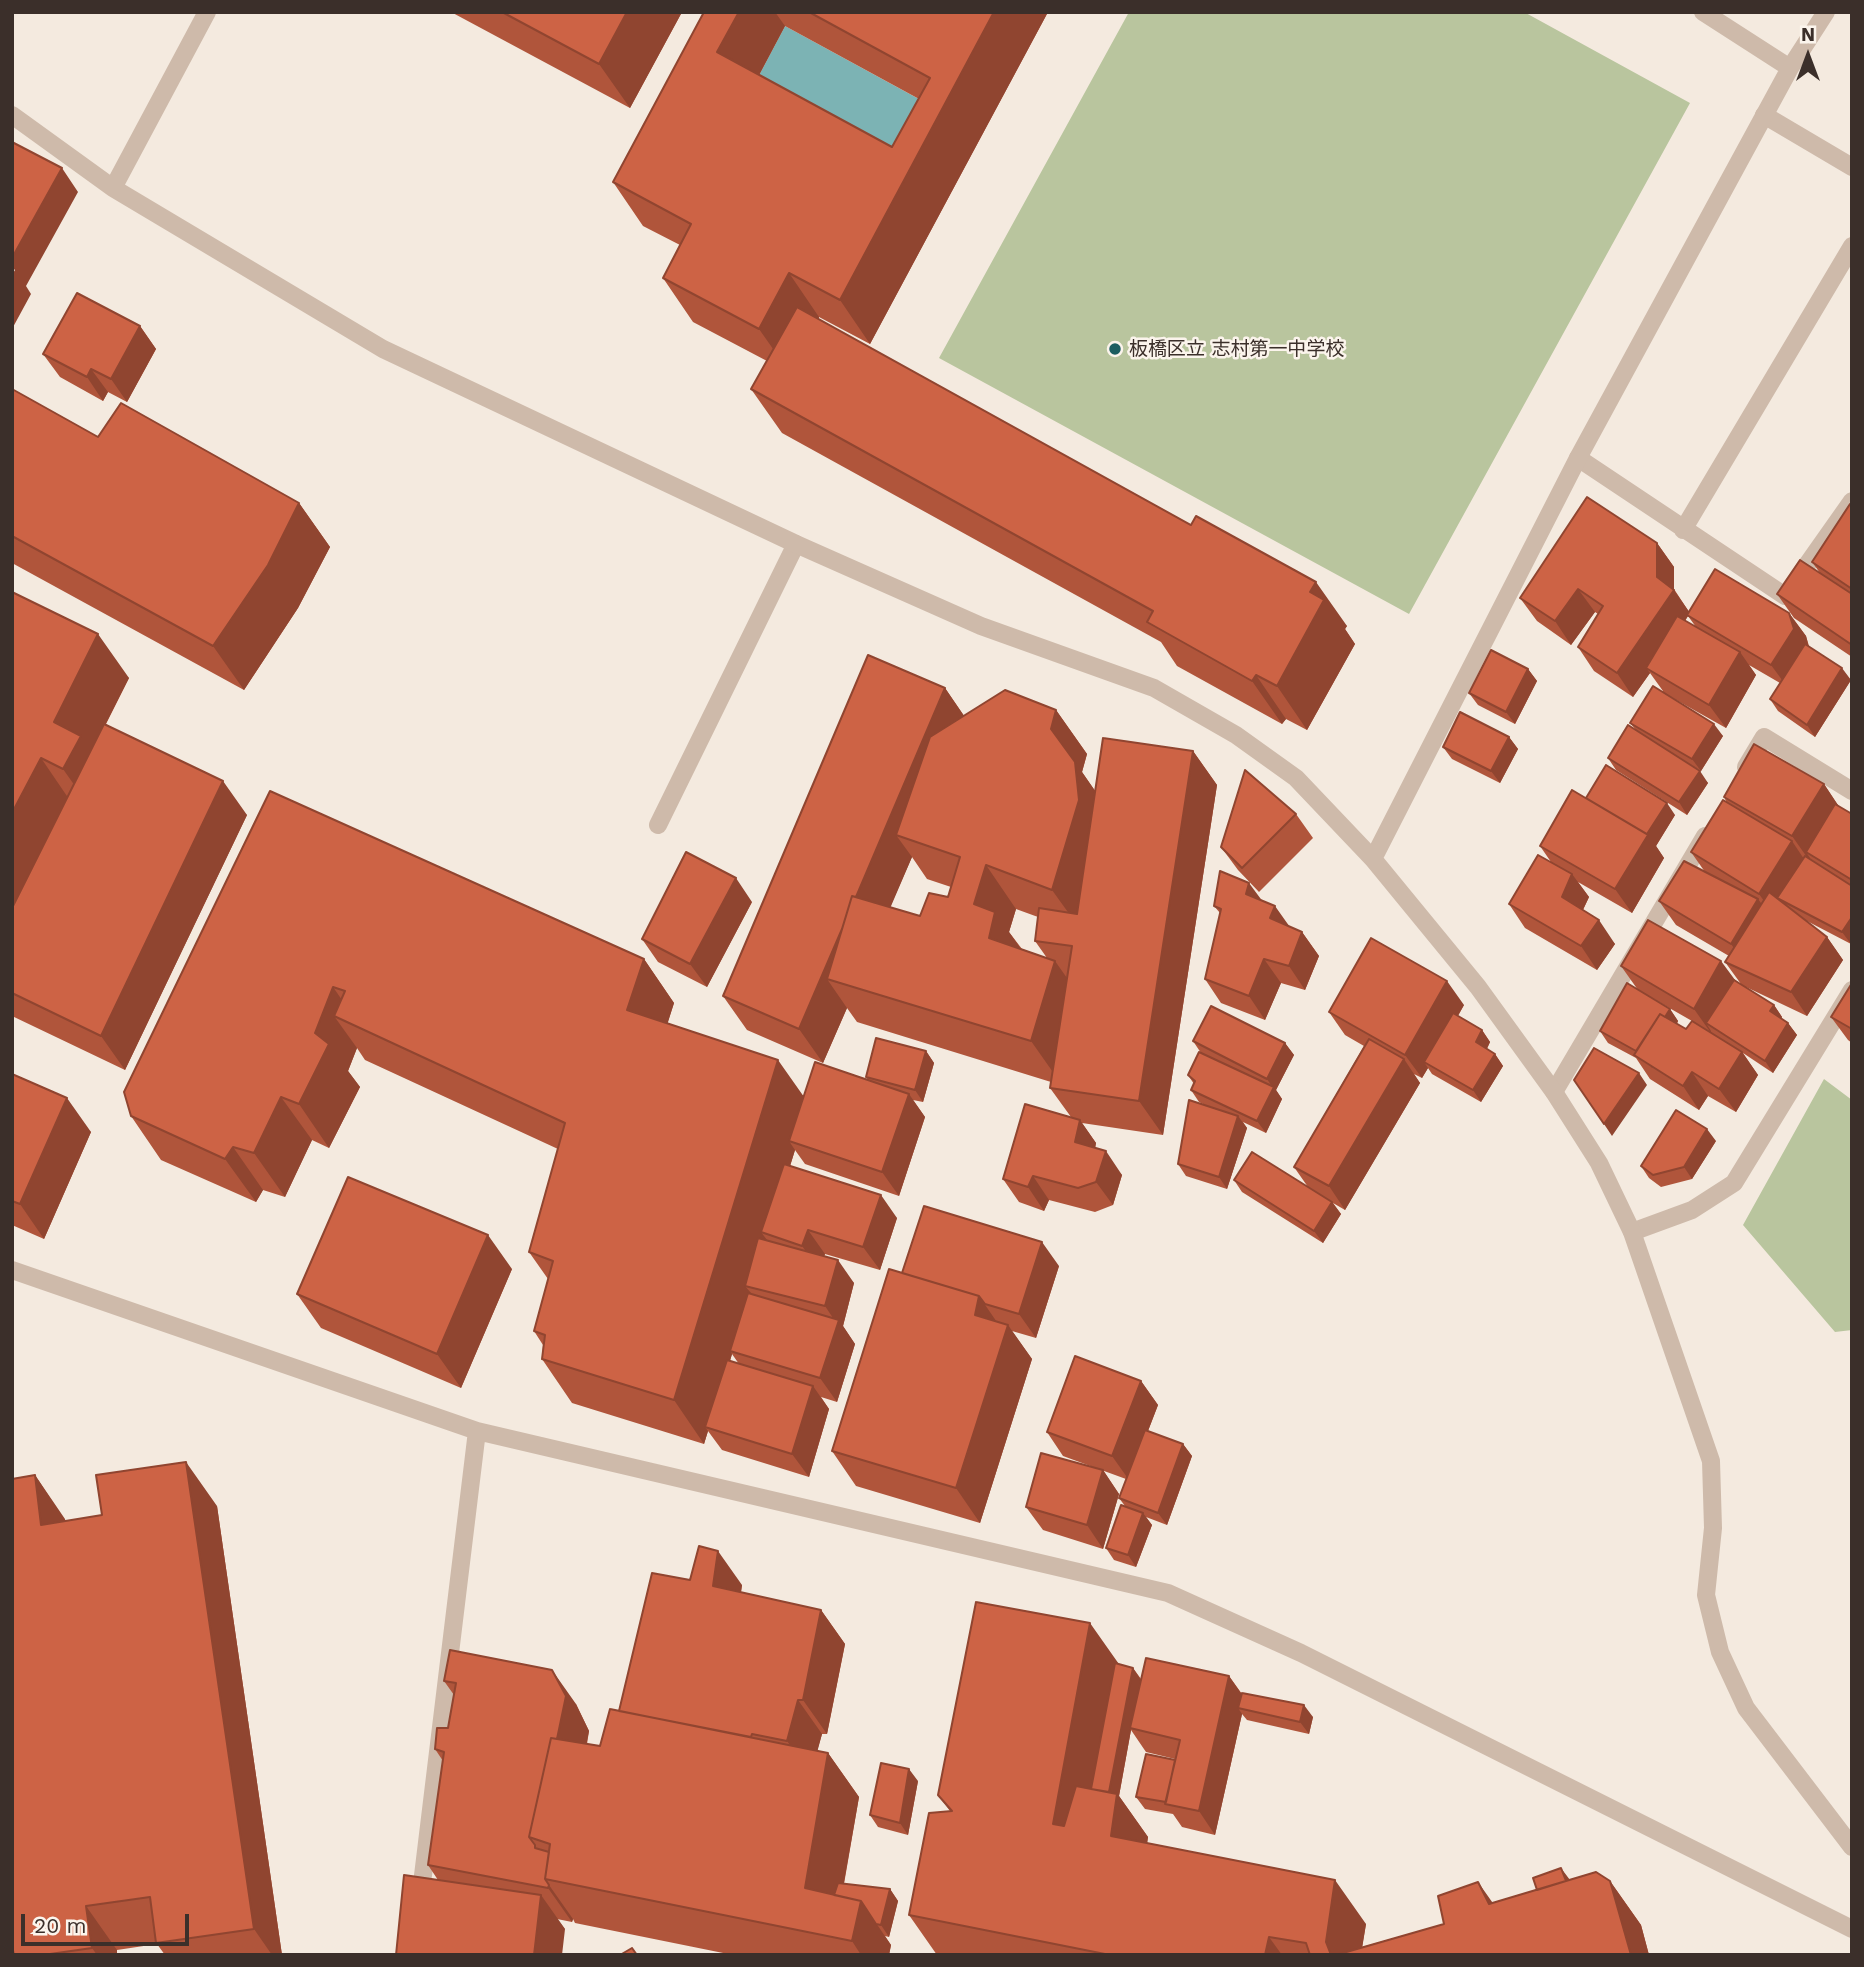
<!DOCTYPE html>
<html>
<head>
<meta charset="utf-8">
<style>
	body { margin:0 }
	#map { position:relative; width:1864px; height:1967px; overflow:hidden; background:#f4eadf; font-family:"Work Sans",sans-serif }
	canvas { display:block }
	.frame { position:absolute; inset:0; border:14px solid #3b2f2a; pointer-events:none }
	.north { position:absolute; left:1773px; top:21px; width:70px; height:70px; -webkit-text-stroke:5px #fbf4ec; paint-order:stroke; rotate:0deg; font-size:19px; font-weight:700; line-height:28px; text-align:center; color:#3b2f2a }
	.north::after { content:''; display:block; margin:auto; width:24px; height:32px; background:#3b2f2a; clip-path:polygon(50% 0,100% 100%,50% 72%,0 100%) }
	.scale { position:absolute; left:21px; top:1914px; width:168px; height:32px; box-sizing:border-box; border:4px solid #3b2f2a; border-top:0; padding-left:9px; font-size:21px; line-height:24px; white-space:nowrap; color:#3b2f2a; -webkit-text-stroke:5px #fbf4ec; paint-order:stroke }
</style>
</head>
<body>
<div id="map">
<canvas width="1864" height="1967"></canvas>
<div class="frame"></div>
<div class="north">N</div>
<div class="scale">20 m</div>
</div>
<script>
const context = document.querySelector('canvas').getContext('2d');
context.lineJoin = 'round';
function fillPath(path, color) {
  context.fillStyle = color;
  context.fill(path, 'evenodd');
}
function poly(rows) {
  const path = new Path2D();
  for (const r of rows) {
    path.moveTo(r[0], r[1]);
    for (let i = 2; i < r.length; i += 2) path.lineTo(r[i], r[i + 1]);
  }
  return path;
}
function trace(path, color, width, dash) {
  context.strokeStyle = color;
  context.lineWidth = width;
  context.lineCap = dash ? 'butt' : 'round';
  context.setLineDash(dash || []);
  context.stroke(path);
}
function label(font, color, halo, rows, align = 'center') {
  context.font = font + ' "Work Sans","Noto Sans JP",sans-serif';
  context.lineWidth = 5;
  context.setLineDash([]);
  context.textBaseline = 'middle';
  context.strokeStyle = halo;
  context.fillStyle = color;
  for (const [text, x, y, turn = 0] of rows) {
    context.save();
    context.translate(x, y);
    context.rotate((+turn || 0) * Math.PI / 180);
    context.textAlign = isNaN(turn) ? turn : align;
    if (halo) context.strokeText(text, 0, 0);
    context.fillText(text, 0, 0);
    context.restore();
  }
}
fillPath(poly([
	[1129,12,1524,12,1690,103,1409,614,939,358],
	[1824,1079,1852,1100,1852,1330,1835,1332,1743,1225]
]), '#b9c59e');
fillPath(poly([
	[785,26,961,122,923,191,748,96]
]), '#7cb3b4');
trace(poly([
	[1764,115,1852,167],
	[1578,458,1785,596,1852,501],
	[1683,530,1852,246],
	[1746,767,1764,737,1852,791],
	[658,825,796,544],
	[1554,1092,1705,836],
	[1632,1232,1692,1210,1734,1183,1852,990]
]), '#cebaaa', 18);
trace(poly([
	[1703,12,1790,68],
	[12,115,113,188,383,349,796,544,981,626,1154,688,1236,735,1296,778,1373,859,1478,987,1554,1092,1599,1163,1632,1232,1711,1461,1713,1528,1706,1595,1720,1652,1746,1708,1852,1847],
	[113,188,207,12],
	[1373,859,1578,458,1790,68,1826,12],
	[12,1270,477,1431,1168,1593,1301,1653,1852,1929],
	[420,1900,477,1431]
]), '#cebaaa', 18);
fillPath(poly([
	[451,12,682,12,630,108],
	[704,12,1048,12,870,344,819,317,819,319,1347,626,1345,629,1355,644,1307,730,1286,719,1282,724,1177,666,1161,642,782,433,751,389,767,361,693,322,663,278,680,245,643,226,613,182],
	[785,26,919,99,892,147,759,75],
	[140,326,156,349,127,402,108,392,103,401,60,377,43,354],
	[12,389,98,437,299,503,330,547,298,608,244,690,12,563],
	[1852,505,1852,657,1794,618,1777,594,1820,573,1812,562],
	[1657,543,1674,567,1674,589,1689,612,1789,613,1806,636,1809,646,1851,680,1815,737,1778,711,1770,699,1780,683,1749,665,1756,675,1726,728,1669,696,1723,736,1701,771,1689,764,1708,783,1687,815,1616,770,1608,758,1636,730,1630,723,1663,691,1650,673,1633,697,1594,671,1578,647,1598,614,1595,612,1571,645,1537,621,1520,598],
	[1688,616,1696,627,1685,621],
	[12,592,129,678,106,724,247,815,125,1070,12,1016],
	[1528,669,1537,681,1515,724,1478,705,1469,693],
	[945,688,964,716,1056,710,1087,754,1082,772,1095,791,1193,751,1217,785,1163,1135,1082,1123,1096,1143,1095,1148,1122,1175,1113,1205,1095,1212,1049,1200,1044,1211,1019,1202,1003,1179,1071,1117,1050,1088,1051,1082,857,1022,847,1008,823,1063,747,1030,723,996],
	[912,857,927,879,951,887,948,897,920,916,890,907],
	[1016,909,1038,917,1035,941,1047,958,1022,949,1009,932],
	[1509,737,1518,749,1500,783,1452,759,1443,747],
	[1824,784,1839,807,1852,814,1852,942,1851,944,1805,920,1827,937,1843,960,1807,1016,1746,987,1774,1005,1782,1017,1781,1019,1788,1023,1797,1035,1773,1073,1743,1053,1758,1075,1736,1112,1708,1096,1699,1110,1650,1079,1636,1058,1608,1043,1600,1031,1670,1009,1678,1021,1677,1024,1686,1029,1692,1021,1638,990,1621,966,1735,980,1741,984,1725,962,1729,956,1676,925,1659,901,1705,872,1691,852,1727,803,1724,797],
	[270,791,644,959,674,1003,667,1024,804,1096,868,1080,866,1077,926,1051,934,1063,923,1102,913,1100,925,1117,899,1196,805,1164,795,1150,790,1166,897,1218,880,1270,825,1254,824,1256,854,1283,843,1326,855,1344,837,1402,821,1397,829,1409,809,1477,722,1450,708,1431,704,1444,572,1403,542,1359,543,1345,534,1331,548,1279,529,1252,558,1149,365,1060,357,1048,348,1071,360,1087,329,1148,312,1140,285,1197,263,1190,256,1202,161,1160,131,1116],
	[732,1354,739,1364,730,1361],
	[1586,798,1675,815,1656,846,1664,858,1632,913,1578,882,1589,897,1583,910,1615,944,1597,970,1525,928,1509,904,1551,862,1540,846],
	[1296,814,1313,838,1259,892,1238,870,1221,847],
	[1262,901,1289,926,1302,932,1319,956,1305,990,1281,983,1265,1020,1221,1003,1205,979,1220,913,1214,906],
	[752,902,707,987,658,962,642,939],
	[1852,983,1852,1043,1848,1040,1831,1017],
	[1464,1005,1458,1016,1482,1030,1490,1042,1487,1049,1495,1054,1503,1066,1481,1102,1432,1074,1428,1068,1422,1078,1414,1074,1420,1083,1345,1210,1333,1203,1341,1214,1323,1243,1242,1192,1234,1180,1308,1187,1294,1167,1364,1046,1345,1035,1329,1012],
	[1193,1041,1285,1043,1294,1055,1276,1090,1282,1099,1266,1133,1243,1122,1247,1128,1227,1189,1186,1176,1178,1164,1205,1105,1199,1102,1191,1090,1194,1084,1188,1075,1201,1053],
	[12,1074,91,1132,44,1239,12,1225],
	[1716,1141,1692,1179,1661,1187,1649,1178,1641,1166],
	[1059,1266,1036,1338,1012,1331,1032,1359,980,1523,856,1486,832,1451,902,1273],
	[512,1269,461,1388,321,1328,297,1294],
	[1141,1381,1158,1405,1148,1431,1183,1444,1192,1456,1167,1525,1146,1517,1152,1525,1136,1567,1114,1560,1106,1548,1125,1506,1119,1498,1126,1479,1063,1456,1047,1432],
	[1103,1470,1119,1494,1103,1549,1043,1530,1026,1507],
	[35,1475,65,1521,217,1506,282,1955,165,1955,157,1944,117,1950,117,1955,14,1955],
	[690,1580,742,1585,741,1592,821,1610,845,1644,827,1734,822,1734,817,1751,828,1753,859,1797,844,1884,890,1889,898,1901,889,1937,885,1936,891,1945,889,1955,733,1955,575,1923,573,1919,572,1922,557,1919,565,1929,438,1880,428,1865,443,1761,435,1749,448,1728,454,1695,444,1681,576,1704,589,1731,587,1744,600,1746],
	[1119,1664,1133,1668,1141,1679,1229,1676,1242,1694,1313,1717,1309,1734,1247,1720,1242,1714,1215,1835,1182,1827,1173,1814,1145,1809,1136,1797,1175,1760,1175,1759,1146,1752,1131,1730,1119,1796,1148,1837,1147,1843,1366,1924,1362,1947,1444,1924,1493,1903,1570,1880,1610,1881,1641,1925,1649,1955,937,1955,909,1915,950,1811,938,1795],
	[918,1781,908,1835,878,1827,870,1815]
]), '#b0553b');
fillPath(poly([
	[627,12,682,12,630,108,599,64],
	[739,12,775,12,785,26,748,96,717,52],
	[994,12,1048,12,870,344,840,300],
	[62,168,78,192,26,286,31,294,12,329,12,275,15,270,12,267,12,258],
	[789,273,819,317,790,373,759,329],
	[140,326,156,349,127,402,111,379],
	[91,369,108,392,103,401,87,377],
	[299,503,330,547,298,608,244,690,213,646],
	[1657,543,1674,567,1674,590,1690,613,1651,671,1646,668,1650,673,1633,697,1617,673,1657,577],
	[1316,582,1347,626,1345,629,1355,644,1307,730,1277,686,1310,592],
	[1578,589,1595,612,1571,645,1555,621],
	[1789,613,1806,636,1810,652,1788,688,1771,665],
	[98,634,129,678,92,751,94,813,63,769,54,722],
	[1740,652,1756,675,1726,728,1709,705],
	[1842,668,1851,680,1815,737,1807,725],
	[1528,669,1537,681,1515,724,1506,712],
	[1256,675,1286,719,1282,724,1252,681],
	[945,688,969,723,896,835,912,857,856,988,827,979,847,1008,823,1063,799,1029],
	[1056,710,1087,754,1082,772,1105,805,1083,933,1052,890,1051,729],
	[1714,724,1723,736,1701,771,1692,759],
	[1509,737,1518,749,1500,783,1491,771],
	[1193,751,1217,785,1163,1135,1139,1101],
	[41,758,71,802,12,917,12,813],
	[1700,771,1708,783,1687,815,1679,802],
	[223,781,247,815,125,1070,101,1036],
	[1824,784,1840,808,1806,852,1810,858,1809,860,1792,836],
	[1667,803,1675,815,1656,846,1664,858,1632,913,1615,889,1646,836],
	[1792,841,1808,865,1777,898,1776,918,1759,894],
	[986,865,1016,909,1009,932,1026,956,989,938,974,904],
	[1572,874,1589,897,1578,920,1562,897],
	[736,878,752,902,707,987,690,964],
	[1249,883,1266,906,1246,894],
	[1758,899,1775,922,1748,968,1731,944],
	[1275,906,1292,930,1270,918],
	[1852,917,1852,942,1851,944,1842,932],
	[1599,920,1615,944,1597,970,1581,946],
	[1302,932,1319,956,1305,990,1289,966],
	[1827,937,1843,960,1807,1016,1791,992],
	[644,959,674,1003,658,1054,627,1010],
	[1264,959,1281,983,1265,1020,1249,996],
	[1055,961,1086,1005,1062,1085,1031,1041],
	[1721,961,1738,984,1706,1023,1711,1031,1711,1033,1694,1009],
	[1447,981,1464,1005,1429,1065,1424,1062,1428,1068,1422,1078,1405,1055],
	[333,987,362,1029,334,1016,357,1048,348,1071,360,1087,329,1148,299,1104,315,1033],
	[1774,1005,1782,1017,1778,1023,1770,1011],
	[1670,1009,1678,1021,1652,1068,1644,1056],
	[1788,1023,1797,1035,1773,1073,1765,1061],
	[1482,1030,1490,1042,1484,1054,1476,1042],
	[1285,1043,1294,1055,1276,1090,1282,1099,1266,1133,1257,1121,1273,1088,1267,1079],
	[926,1051,934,1063,923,1102,915,1090],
	[1742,1052,1758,1075,1736,1112,1719,1089],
	[1495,1054,1503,1066,1481,1102,1473,1090],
	[1404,1059,1420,1083,1345,1210,1329,1186],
	[778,1060,809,1104,789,1141,795,1150,769,1234,761,1232,767,1240,753,1287,745,1286,751,1293,733,1352,730,1351,732,1354,709,1428,705,1427,708,1431,704,1444,674,1400],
	[1692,1072,1708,1096,1699,1110,1683,1086],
	[1639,1073,1647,1085,1612,1136,1604,1124],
	[909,1094,925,1117,899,1196,882,1172],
	[281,1097,312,1140,285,1197,254,1153],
	[67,1098,91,1132,44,1239,20,1204],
	[1238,1116,1247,1128,1227,1189,1219,1177],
	[1080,1120,1096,1143,1092,1165,1075,1142],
	[1707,1129,1716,1141,1692,1179,1684,1167],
	[233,1147,263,1190,256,1202,225,1159],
	[1106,1151,1122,1175,1113,1205,1096,1182],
	[1033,1176,1049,1200,1044,1211,1028,1187],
	[881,1195,897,1218,880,1270,863,1247],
	[1332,1202,1341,1214,1323,1243,1314,1231],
	[808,1230,825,1254,819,1269,802,1246],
	[488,1235,512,1269,461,1388,437,1354],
	[1042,1242,1059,1266,1036,1338,1019,1314],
	[838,1260,854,1283,843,1326,855,1344,837,1402,820,1378,837,1324,825,1306],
	[979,1296,1003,1331,975,1315],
	[1008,1325,1032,1359,980,1523,956,1488],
	[1141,1381,1158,1405,1129,1480,1112,1456],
	[813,1386,829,1409,809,1477,792,1454],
	[1183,1444,1192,1456,1167,1525,1158,1513],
	[186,1462,217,1506,282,1955,272,1955,254,1929],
	[1103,1470,1119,1494,1103,1549,1087,1525],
	[35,1475,65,1519,72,1568,41,1525],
	[1143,1513,1152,1525,1136,1567,1128,1555],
	[718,1551,742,1585,737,1620,713,1586],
	[821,1610,845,1644,827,1734,803,1700],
	[1090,1623,1121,1667,1083,1868,1053,1824],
	[1133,1668,1141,1680,1130,1728,1131,1730,1119,1796,1148,1837,1142,1880,1111,1836,1107,1801],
	[552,1670,576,1704,589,1731,563,1862],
	[1229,1676,1245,1699,1238,1708,1242,1714,1215,1835,1199,1811],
	[798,1700,822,1734,811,1775,787,1741],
	[1304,1705,1313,1717,1309,1734,1300,1722],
	[828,1753,859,1797,838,1916,805,1888],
	[909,1769,918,1781,908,1835,900,1823],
	[1561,1868,1570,1880,1567,1884],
	[1335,1880,1366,1924,1361,1955,1331,1955,1326,1942],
	[1610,1881,1641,1925,1649,1955,1631,1955],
	[1478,1882,1509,1926,1489,1904],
	[549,1885,573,1919,572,1922,548,1888],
	[890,1889,898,1901,889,1937,881,1925],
	[541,1895,565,1929,562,1955,534,1955],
	[861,1901,891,1945,889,1955,861,1955,852,1941],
	[86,1906,117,1950,117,1955,97,1955,92,1948],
	[1269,1937,1282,1955,1265,1955]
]), '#904530');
const building = poly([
	[502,12,627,12,599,64,502,12],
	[704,12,739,12,717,52,892,147,930,78,809,12,994,12,840,300,789,273,759,329,663,278,691,224,613,182,704,12],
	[12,142,62,168,12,258,12,142],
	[77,293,140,326,111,379,91,369,87,377,43,354,77,293],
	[797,307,1191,525,1196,516,1316,582,1310,592,1324,600,1277,686,1256,675,1252,681,1147,622,1153,611,751,389,797,307],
	[12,389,98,437,121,403,299,503,268,565,213,646,12,536,12,389],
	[1587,497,1657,543,1657,577,1674,590,1617,673,1578,647,1603,606,1578,589,1555,621,1520,598,1587,497],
	[1850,504,1852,505,1852,589,1812,562,1850,504],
	[1800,560,1852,594,1852,645,1777,594,1800,560],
	[1715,569,1789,613,1794,629,1771,665,1687,615,1715,569],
	[12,592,98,634,54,722,81,736,63,769,41,758,12,813,12,592],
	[1677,616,1740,652,1709,705,1646,668,1677,616],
	[1805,644,1842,668,1807,725,1770,699,1805,644],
	[1491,650,1528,669,1506,712,1469,693,1491,650],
	[868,655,945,688,856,897,852,896,842,929,799,1029,723,996,868,655],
	[1653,686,1714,724,1692,759,1630,723,1653,686],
	[1005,690,1056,710,1051,729,1075,762,1079,800,1052,890,986,865,974,904,995,912,989,938,1055,961,1031,1041,827,979,852,896,920,916,929,893,948,897,960,857,896,835,930,737,1005,690],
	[1460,712,1509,737,1491,771,1443,747,1460,712],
	[104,724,223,781,101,1036,12,993,12,908,104,724],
	[1628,725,1700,771,1679,802,1608,758,1628,725],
	[1103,738,1193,751,1139,1101,1050,1088,1072,946,1035,941,1039,908,1077,914,1103,738],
	[1754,744,1824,784,1792,836,1724,797,1754,744],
	[1606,765,1667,803,1647,834,1586,798,1606,765],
	[1245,770,1296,814,1242,868,1221,847,1245,770],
	[1572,790,1648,835,1615,889,1540,846,1572,790],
	[270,791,644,959,627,1010,778,1060,674,1400,542,1359,545,1335,534,1331,553,1261,529,1252,565,1123,334,1016,345,991,333,987,315,1033,329,1044,299,1104,281,1097,254,1153,233,1147,225,1159,131,1116,124,1092,270,791],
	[1723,800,1792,841,1759,894,1691,852,1723,800],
	[1835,804,1852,814,1852,880,1806,852,1835,804],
	[686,852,736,878,690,964,642,939,686,852],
	[1538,855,1572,874,1562,897,1599,920,1581,946,1509,904,1538,855],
	[1805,856,1852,886,1852,917,1842,932,1777,898,1805,856],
	[1684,861,1758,899,1731,944,1659,901,1684,861],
	[1220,871,1249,883,1246,894,1275,906,1270,918,1302,932,1289,966,1264,959,1249,996,1205,979,1221,909,1214,906,1220,871],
	[1769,892,1827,937,1791,992,1725,962,1769,892],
	[1648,920,1721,961,1694,1009,1621,966,1648,920],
	[1371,938,1447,981,1405,1055,1329,1012,1371,938],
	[1734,980,1774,1005,1770,1011,1788,1023,1765,1061,1706,1023,1734,980],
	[1627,983,1670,1009,1665,1017,1660,1014,1636,1051,1600,1031,1627,983],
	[1852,983,1852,1029,1831,1017,1852,983],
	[1211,1006,1285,1043,1267,1079,1193,1041,1211,1006],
	[1453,1013,1482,1030,1476,1042,1495,1054,1473,1090,1424,1062,1453,1013],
	[1660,1014,1686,1029,1692,1021,1742,1052,1719,1089,1692,1072,1683,1086,1634,1055,1660,1014],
	[876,1038,926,1051,915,1090,866,1077,876,1038],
	[1369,1039,1404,1059,1329,1186,1294,1167,1369,1039],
	[1594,1048,1639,1073,1604,1124,1574,1080,1594,1048],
	[1199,1052,1274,1087,1257,1121,1191,1090,1195,1081,1188,1075,1199,1052],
	[815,1062,909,1094,882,1172,789,1141,815,1062],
	[12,1074,67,1098,20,1204,12,1201,12,1074],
	[1189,1100,1238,1116,1219,1177,1178,1164,1189,1100],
	[1025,1104,1080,1120,1075,1142,1106,1151,1096,1182,1078,1188,1033,1176,1028,1187,1003,1179,1025,1104],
	[1676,1110,1707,1129,1684,1167,1653,1175,1641,1166,1676,1110],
	[1252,1152,1332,1202,1314,1231,1234,1180,1252,1152],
	[784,1164,881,1195,863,1247,808,1230,802,1246,761,1232,784,1164],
	[348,1177,488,1235,437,1354,297,1294,348,1177],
	[924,1206,1042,1242,1019,1314,985,1304,979,1296,902,1273,924,1206],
	[758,1238,838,1260,825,1306,745,1286,758,1238],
	[889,1269,979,1296,975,1315,1008,1325,956,1488,832,1451,889,1269],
	[748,1293,839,1320,820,1378,730,1351,748,1293],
	[1075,1356,1141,1381,1112,1456,1047,1432,1075,1356],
	[727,1360,813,1386,792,1454,705,1427,727,1360],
	[1145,1430,1183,1444,1158,1513,1119,1498,1145,1430],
	[1041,1453,1103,1470,1087,1525,1026,1507,1041,1453],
	[186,1462,254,1929,156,1943,150,1897,86,1906,92,1948,43,1955,14,1955,12,1946,12,1479,35,1475,41,1525,102,1515,96,1475,186,1462],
	[1121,1505,1143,1513,1128,1555,1106,1548,1121,1505],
	[699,1546,718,1551,713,1586,821,1610,803,1700,798,1700,787,1741,752,1734,751,1737,619,1711,652,1573,690,1580,699,1546],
	[976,1602,1090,1623,1053,1824,1064,1826,1076,1786,1117,1794,1111,1836,1335,1880,1326,1942,1331,1955,1310,1955,1306,1943,1269,1937,1265,1955,1110,1955,909,1915,929,1813,952,1811,938,1795,976,1602],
	[450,1650,552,1670,566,1696,557,1739,551,1738,529,1837,535,1845,535,1848,549,1852,545,1879,549,1885,548,1888,428,1865,444,1752,435,1749,437,1728,448,1728,456,1683,444,1681,450,1650],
	[1146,1658,1229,1676,1199,1811,1165,1804,1180,1740,1130,1728,1146,1658],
	[1115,1663,1133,1668,1109,1792,1091,1789,1115,1663],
	[1242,1693,1304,1705,1300,1722,1238,1708,1242,1693],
	[610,1709,828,1753,805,1888,861,1901,852,1941,545,1879,550,1844,529,1837,551,1738,600,1746,610,1709],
	[1146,1754,1175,1760,1166,1802,1136,1797,1146,1754],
	[881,1763,909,1769,900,1823,870,1815,881,1763],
	[1561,1868,1566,1881,1537,1890,1533,1878,1561,1868],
	[1596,1872,1610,1881,1631,1955,1336,1955,1444,1924,1438,1896,1478,1882,1489,1904,1596,1872],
	[404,1875,541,1895,534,1955,396,1955,404,1875],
	[838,1883,890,1889,881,1925,876,1924,861,1901,834,1895,838,1883],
	[632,1948,637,1955,620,1955,632,1948]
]);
fillPath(building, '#cd6345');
trace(building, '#904530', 2);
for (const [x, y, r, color] of [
	[1115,349,7,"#1c5d60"]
]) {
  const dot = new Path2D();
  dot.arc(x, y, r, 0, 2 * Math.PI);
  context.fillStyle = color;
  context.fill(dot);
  trace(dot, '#fbf4ec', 2.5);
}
label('19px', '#3b2f2a', '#fbf4ec', [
	["板橋区立 志村第一中学校",1129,349]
], 'left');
</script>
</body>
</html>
